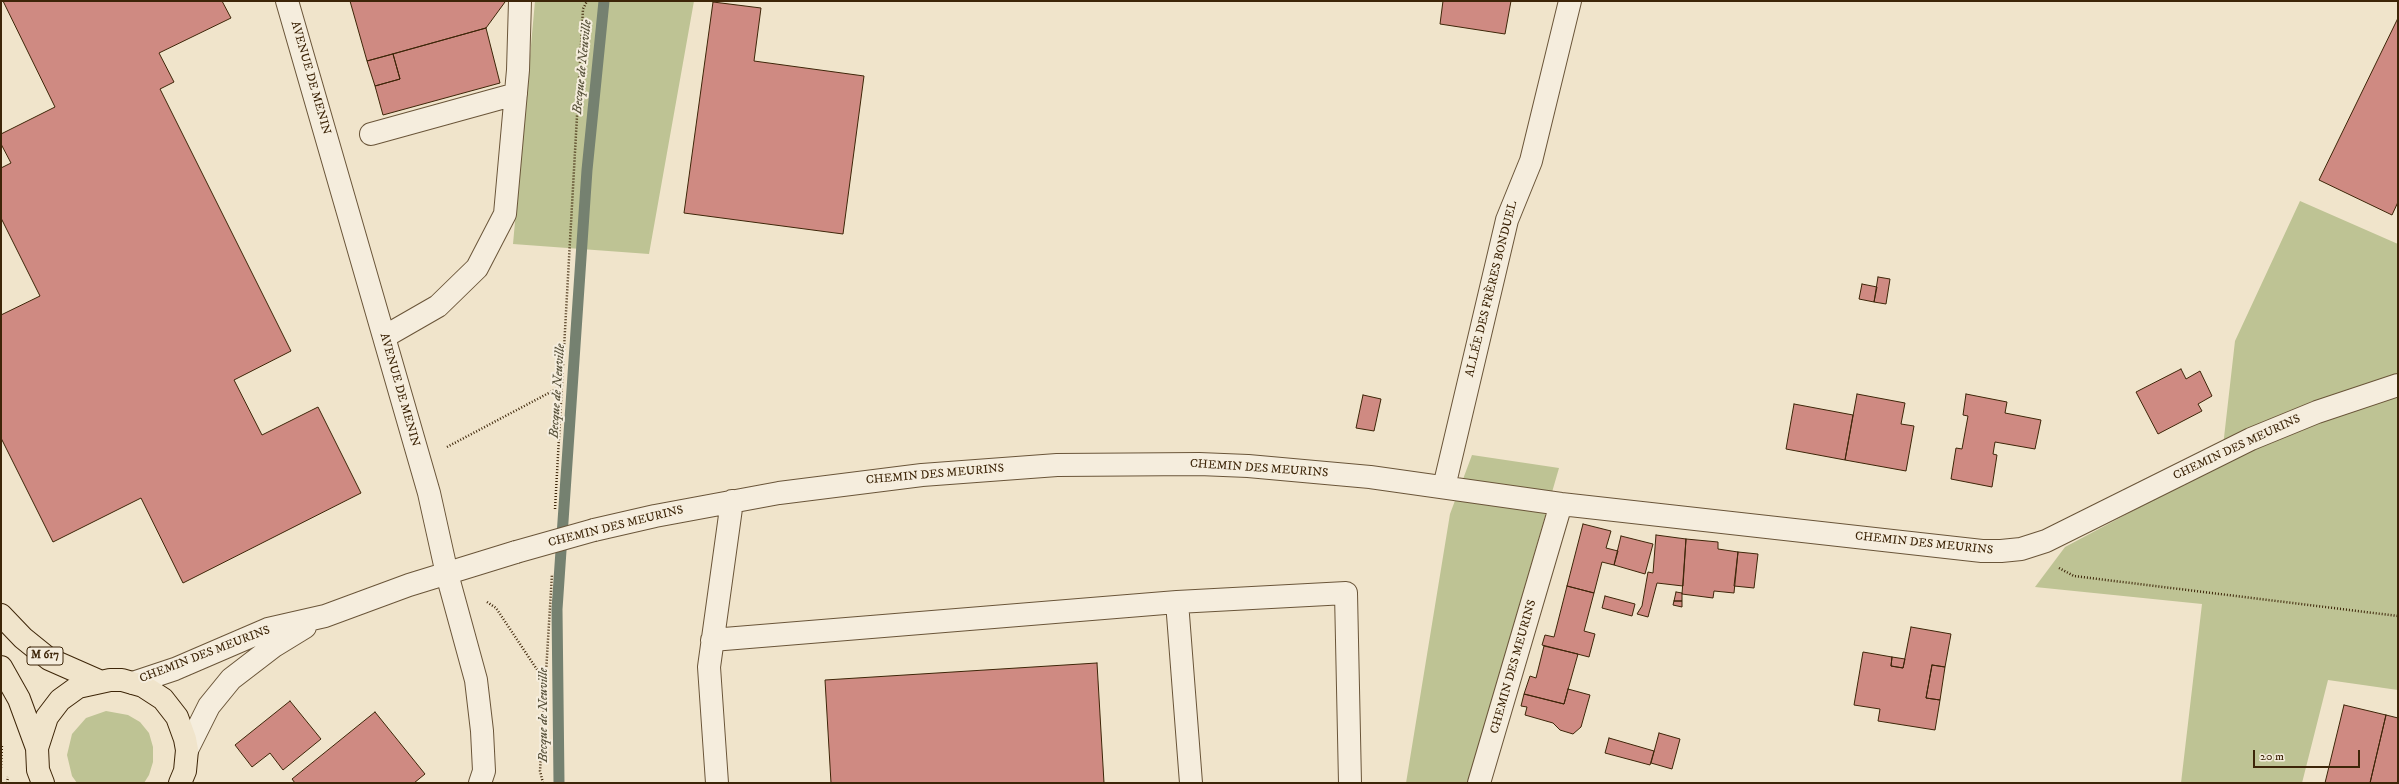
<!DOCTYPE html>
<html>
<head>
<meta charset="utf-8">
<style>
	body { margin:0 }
	#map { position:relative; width:2399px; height:784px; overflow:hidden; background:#f0e4cb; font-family:"IM FELL DW Pica",serif }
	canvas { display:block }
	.frame { position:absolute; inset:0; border:2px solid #3d2508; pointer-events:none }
	.scale { position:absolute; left:2253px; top:750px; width:107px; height:18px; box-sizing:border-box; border:2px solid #3d2508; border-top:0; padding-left:5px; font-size:12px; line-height:14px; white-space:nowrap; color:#3d2508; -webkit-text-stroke:3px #f5eddd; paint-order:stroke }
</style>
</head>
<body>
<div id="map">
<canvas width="2399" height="784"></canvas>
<div class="frame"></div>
<div class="scale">20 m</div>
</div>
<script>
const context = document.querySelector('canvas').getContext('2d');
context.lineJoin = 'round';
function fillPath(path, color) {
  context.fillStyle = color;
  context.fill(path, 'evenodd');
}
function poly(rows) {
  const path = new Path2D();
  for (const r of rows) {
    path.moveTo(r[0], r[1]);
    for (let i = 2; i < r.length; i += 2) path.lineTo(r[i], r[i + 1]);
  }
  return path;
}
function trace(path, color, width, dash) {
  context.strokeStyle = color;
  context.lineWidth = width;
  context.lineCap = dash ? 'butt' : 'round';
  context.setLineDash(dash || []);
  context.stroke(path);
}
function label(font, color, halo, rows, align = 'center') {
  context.font = font + ' "IM FELL DW Pica",serif';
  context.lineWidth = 4;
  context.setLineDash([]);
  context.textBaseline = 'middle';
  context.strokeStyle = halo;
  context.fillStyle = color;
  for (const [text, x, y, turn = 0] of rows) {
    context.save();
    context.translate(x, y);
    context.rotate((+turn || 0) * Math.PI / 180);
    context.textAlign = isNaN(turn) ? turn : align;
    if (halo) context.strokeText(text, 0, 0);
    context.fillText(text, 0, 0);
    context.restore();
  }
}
fillPath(poly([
	[535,1,694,1,649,254,513,244],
	[2300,201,2398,244,2398,690,2328,680,2302,783,2181,783,2202,604,2035,587,2065,547,2221,464,2235,341],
	[1472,455,1559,468,1468,783,1406,783,1450,514],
	[106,711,128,715,140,722,149,733,153,747,153,762,149,775,144,783,77,783,72,776,67,755,72,734,86,718]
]), '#bec394');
trace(poly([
	[559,783,557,609,587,170,604,1]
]), '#758170', 11);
const building = poly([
	[3,1,222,1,231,18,159,53,174,82,160,89,291,351,234,380,262,435,318,407,361,493,183,583,141,498,53,542,1,438,1,315,40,296,1,218,1,168,11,163,1,144,1,134,55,107,3,1],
	[350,1,503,1,505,2,486,28,367,61,350,1],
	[1443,1,1511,1,1505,34,1440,24,1443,1],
	[713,2,761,8,754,61,864,76,843,234,684,213,713,2],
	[2398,18,2398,202,2392,215,2319,180,2398,18],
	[486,28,500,83,383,115,375,86,400,79,393,54,486,28],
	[393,54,400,79,375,86,367,61,393,54],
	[1878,277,1890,279,1886,304,1874,302,1878,277],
	[1862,284,1877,287,1874,302,1859,299,1862,284],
	[2181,369,2186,379,2200,371,2212,396,2198,404,2202,411,2158,434,2136,392,2181,369],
	[1857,394,1905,403,1901,424,1914,426,1906,471,1845,460,1857,394],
	[1966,394,2007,402,2005,413,2041,420,2035,449,1995,442,1993,454,1997,455,1992,487,1951,479,1956,448,1962,449,1968,416,1963,415,1966,394],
	[1363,395,1381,399,1374,431,1356,428,1363,395],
	[1794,404,1853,415,1845,460,1786,449,1794,404],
	[1583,524,1611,531,1606,548,1618,551,1614,565,1602,562,1594,593,1567,586,1583,524],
	[1656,535,1686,539,1683,586,1657,583,1648,617,1637,614,1642,606,1648,572,1653,573,1656,535],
	[1621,536,1653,544,1645,574,1614,565,1621,536],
	[1686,539,1718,542,1718,549,1738,552,1734,593,1714,591,1713,598,1682,594,1686,539],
	[1738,552,1758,554,1754,588,1734,586,1738,552],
	[1567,586,1594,593,1584,631,1595,634,1589,657,1542,645,1545,635,1554,637,1567,586],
	[1676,592,1682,593,1682,601,1674,601,1676,592],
	[1605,596,1635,604,1632,616,1602,608,1605,596],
	[1674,601,1682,601,1682,607,1673,605,1674,601],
	[1911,627,1951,634,1945,667,1932,665,1926,698,1940,700,1935,730,1878,721,1880,709,1854,705,1863,652,1892,657,1891,666,1903,668,1911,627],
	[1544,646,1578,654,1564,704,1524,694,1530,676,1536,678,1544,646],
	[1892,657,1905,659,1903,668,1891,666,1892,657],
	[1097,663,1104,783,831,783,825,680,1097,663],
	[1932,665,1945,667,1940,700,1926,698,1932,665],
	[1568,689,1590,695,1581,727,1573,734,1560,730,1553,723,1525,715,1527,707,1521,706,1524,694,1564,704,1568,689],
	[290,701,321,739,283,770,270,753,252,767,235,745,290,701],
	[2344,705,2386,715,2370,783,2325,783,2344,705],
	[375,712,425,774,414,783,295,783,292,779,375,712],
	[2386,715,2398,718,2398,783,2370,783,2386,715],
	[1659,733,1680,739,1672,769,1651,763,1659,733],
	[1609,738,1654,751,1650,765,1605,753,1609,738]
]);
fillPath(building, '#cf8a82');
trace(building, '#3d2508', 1);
const minor = poly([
	[287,1,429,493,447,574,476,680,482,731,484,771,480,783],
	[371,134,516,94],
	[384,337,438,306,477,268,505,214,518,70,520,1],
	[1444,487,1507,220,1531,161,1570,1],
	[594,530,655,516,779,493,922,475,1057,465,1199,464,1248,466,1370,477,1561,504,1982,551,2001,551,2021,549,2046,541,2251,439,2317,412,2398,385],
	[1177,602,1191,783],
	[712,640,1177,602,1346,593,1350,783],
	[133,683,175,669,268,629,325,616,409,585,516,552],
	[187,750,209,706,231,679,274,646,305,627],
	[717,783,709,667,732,501],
	[1479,783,1561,504]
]);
const major = poly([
	[1,615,23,638,49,659,99,681],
	[1,667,19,699,37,748],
	[43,783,38,770,37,748,47,717,60,700,78,687,110,680,122,680,143,686,163,699,177,717,185,739,187,750,185,771,180,783]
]);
trace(minor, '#6a5539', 24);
trace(major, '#3d2508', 24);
trace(poly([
	[447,447,562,386],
	[555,509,583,9,587,1],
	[2059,568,2074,576,2398,616],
	[487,602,496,608,546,683],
	[1,768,2,744],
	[7,783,8,777],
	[543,783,540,771,552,574]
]), '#3d2508', 2.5, [1, 2]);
trace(minor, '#f5eddd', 22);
trace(major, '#f0e4cb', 22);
const minorBridge = poly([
	[516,552,594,530]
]);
trace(minorBridge, '#6a5539', 24, []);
trace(minorBridge, '#f5eddd', 22);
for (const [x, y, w] of [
	[45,656,36]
]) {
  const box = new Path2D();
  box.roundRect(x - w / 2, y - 9, w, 18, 3);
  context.fillStyle = '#f5eddd';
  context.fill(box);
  trace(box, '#3d2508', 1);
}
label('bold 11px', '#3d2508', null, [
	["M 617",45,656]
]);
label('12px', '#3d2508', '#f5eddd', [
	["AVENUE DE MENIN",310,78,74],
	["ALLÉE DES FRÈRES BONDUEL",1492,289,-76],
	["AVENUE DE MENIN",399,390,74],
	["CHEMIN DES MEURINS",2237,448,-25],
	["CHEMIN DES MEURINS",1259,469,4],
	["CHEMIN DES MEURINS",935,475,-5],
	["CHEMIN DES MEURINS",616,527,-14],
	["CHEMIN DES MEURINS",1924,544,6],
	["CHEMIN DES MEURINS",205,655,-21],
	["CHEMIN DES MEURINS",1514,667,-74]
]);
label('italic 13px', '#59533c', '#f5eddd', [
	["Becque de Neuville",583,67,-84],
	["Becque de Neuville",558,391,-86],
	["Becque de Neuville",544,715,-90]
]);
</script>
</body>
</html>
